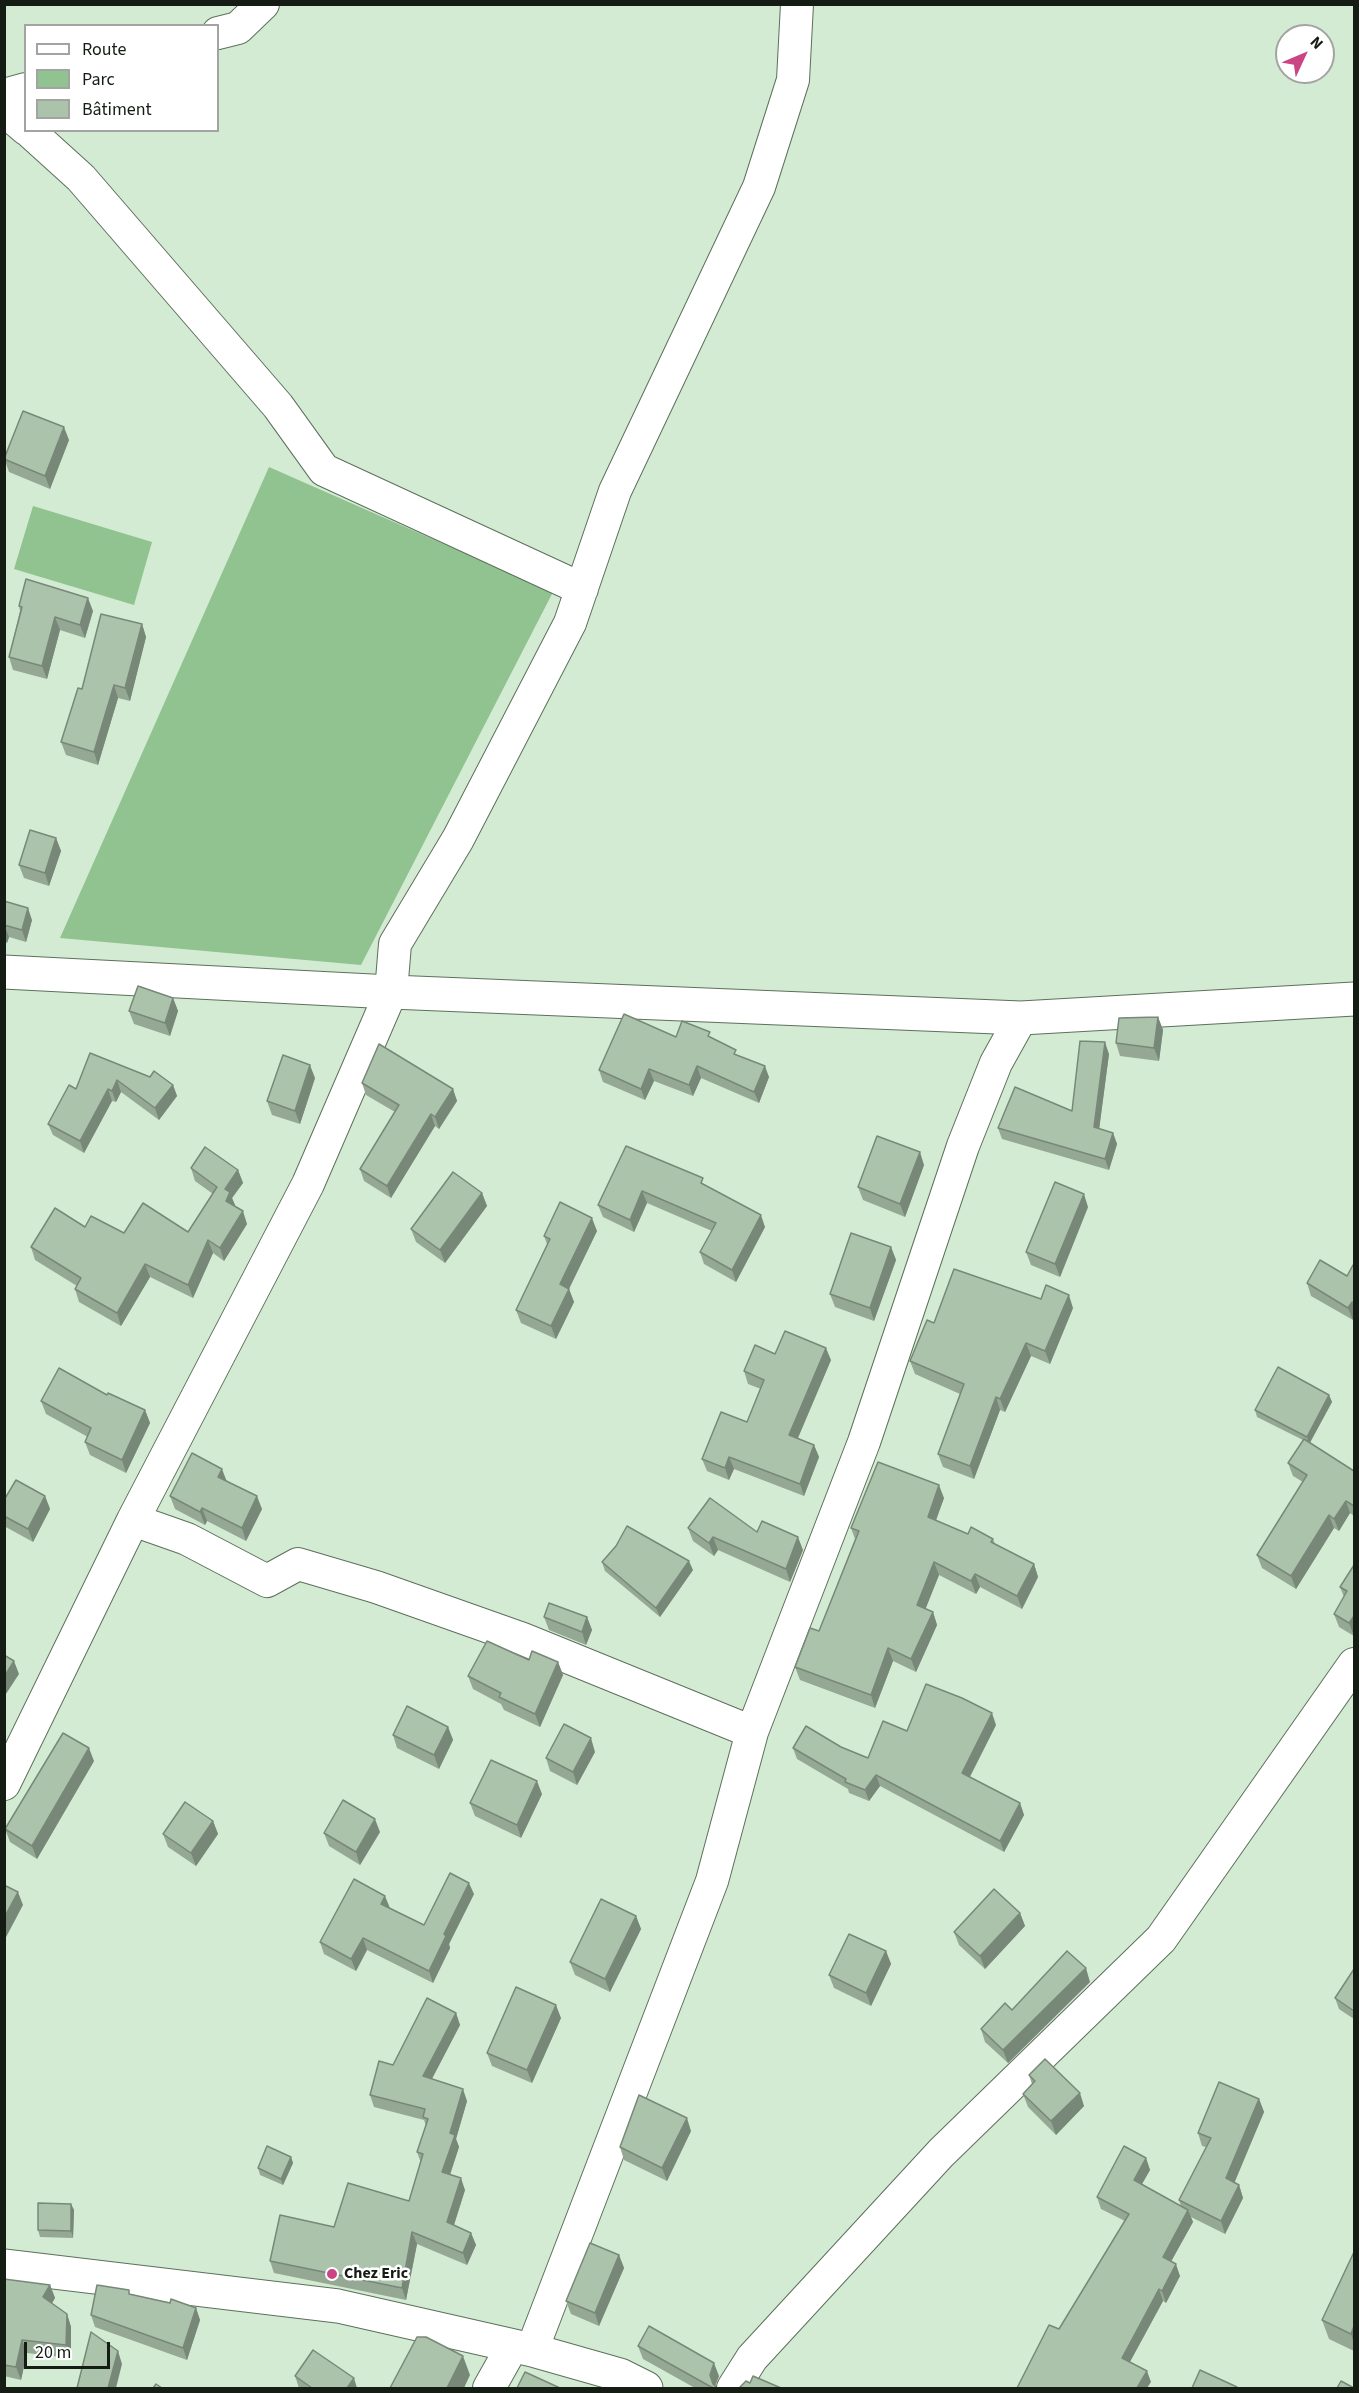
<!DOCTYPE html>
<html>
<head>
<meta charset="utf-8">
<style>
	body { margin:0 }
	#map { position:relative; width:1359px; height:2393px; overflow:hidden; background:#d4ebd3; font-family:"Source Sans 3",sans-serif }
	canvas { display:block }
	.frame { position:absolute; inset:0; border:6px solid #141c14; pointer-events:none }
	.legend { position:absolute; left:24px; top:24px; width:195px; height:108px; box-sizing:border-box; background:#fff; border:2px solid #a1a4a1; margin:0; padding:8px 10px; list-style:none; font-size:18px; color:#141c14 }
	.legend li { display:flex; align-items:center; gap:12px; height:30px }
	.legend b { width:30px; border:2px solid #a1a4a1 }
	.north { position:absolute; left:1275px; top:24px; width:60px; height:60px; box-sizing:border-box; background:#fff; border:2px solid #a1a4a1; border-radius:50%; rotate:46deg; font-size:16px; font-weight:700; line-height:24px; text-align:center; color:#141c14 }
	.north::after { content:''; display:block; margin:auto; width:21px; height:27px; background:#cb4585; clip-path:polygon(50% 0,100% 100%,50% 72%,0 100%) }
	.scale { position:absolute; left:24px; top:2342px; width:86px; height:27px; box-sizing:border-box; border:3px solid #141c14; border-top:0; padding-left:8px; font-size:18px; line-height:21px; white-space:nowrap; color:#141c14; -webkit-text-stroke:4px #fff; paint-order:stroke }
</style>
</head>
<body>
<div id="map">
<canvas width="1359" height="2393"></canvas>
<div class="frame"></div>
<ul class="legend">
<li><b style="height:8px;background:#fff"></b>Route</li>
<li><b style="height:16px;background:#90c38f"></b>Parc</li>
<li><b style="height:16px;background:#acc3ab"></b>Bâtiment</li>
</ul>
<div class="north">N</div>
<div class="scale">20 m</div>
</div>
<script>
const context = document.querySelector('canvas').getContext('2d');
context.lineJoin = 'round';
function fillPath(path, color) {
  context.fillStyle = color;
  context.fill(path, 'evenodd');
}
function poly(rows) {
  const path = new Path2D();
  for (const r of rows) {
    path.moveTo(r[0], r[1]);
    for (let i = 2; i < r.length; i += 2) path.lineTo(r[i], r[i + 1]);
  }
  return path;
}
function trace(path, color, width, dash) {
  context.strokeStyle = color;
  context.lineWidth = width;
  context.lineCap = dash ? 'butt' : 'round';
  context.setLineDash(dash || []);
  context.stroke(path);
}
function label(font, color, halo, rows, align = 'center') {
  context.font = font + ' "Source Sans 3",sans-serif';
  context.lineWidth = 5;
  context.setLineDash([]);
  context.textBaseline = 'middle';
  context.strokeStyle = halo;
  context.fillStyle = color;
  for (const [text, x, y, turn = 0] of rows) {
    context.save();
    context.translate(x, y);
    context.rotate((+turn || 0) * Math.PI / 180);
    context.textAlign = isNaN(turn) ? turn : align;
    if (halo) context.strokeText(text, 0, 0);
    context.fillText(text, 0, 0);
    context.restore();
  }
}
fillPath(poly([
	[269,467,553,592,361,965,60,938],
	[33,506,152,542,134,605,14,569]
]), '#90c38f');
const street = poly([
	[218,33,238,28,263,4],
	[4,95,26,89],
	[4,110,26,129],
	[28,130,81,178,278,406,324,470,582,589],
	[133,1520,187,1539,267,1581,298,1564,376,1587,523,1639,752,1732],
	[4,1784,133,1520,308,1184,391,992,395,944,458,839,570,623,615,491,759,187,793,80,797,4],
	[532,2350,712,1881,752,1732,864,1442,963,1146,996,1063,1021,1018],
	[489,2388,512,2347],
	[733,2388,752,2358,941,2153,1161,1939,1354,1664]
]);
const secondary = poly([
	[4,972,391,992,1021,1018,1354,999],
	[4,2266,338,2306,532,2350,620,2375,646,2388]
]);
trace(street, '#5c705b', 34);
trace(secondary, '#5c705b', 35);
trace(street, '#fff', 32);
trace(secondary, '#fff', 33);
fillPath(poly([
	[69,440,50,489,9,472,4,458],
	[19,606,93,611,85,638,60,630,47,679,13,670,9,657,20,611],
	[142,624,146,637,130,701,118,698,98,765,66,755,61,742,82,689],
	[56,838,61,851,49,886,24,878,19,865],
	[4,901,32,920,26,942,9,937,7,943,4,942],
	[173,998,178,1011,170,1036,134,1024,129,1011],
	[1158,1017,1163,1030,1159,1061,1120,1056,1116,1043],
	[676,1037,712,1038,769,1077,759,1103,701,1078,693,1096,654,1081,645,1100,603,1082,599,1070],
	[90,1053,150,1077,173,1085,177,1096,159,1120,121,1092,116,1102,112,1101,84,1153,53,1135,48,1124,76,1089],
	[1109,1054,1099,1129,1113,1133,1117,1144,1109,1170,1002,1139,998,1128,1072,1111],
	[315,1078,300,1124,272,1115,267,1101],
	[362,1083,453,1089,457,1101,439,1129,435,1126,391,1198,364,1181,360,1169,395,1112,366,1095],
	[626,1146,706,1186,765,1227,736,1282,704,1264,700,1252,712,1231,647,1203,634,1232,603,1217,598,1205],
	[924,1165,905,1217,863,1200,858,1187],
	[191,1168,238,1170,243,1183,232,1198,235,1205,234,1206,247,1224,224,1261,213,1253,193,1298,150,1277,121,1326,79,1302,75,1289,77,1286,35,1260,31,1247,85,1227,124,1233,188,1232,213,1194,195,1181],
	[482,1193,487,1206,445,1263,416,1242,411,1229],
	[1088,1207,1060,1277,1031,1265,1026,1252],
	[597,1231,569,1289,574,1302,556,1339,521,1323,516,1310,547,1244,544,1236],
	[891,1247,896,1260,874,1321,835,1307,830,1294],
	[1354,1266,1354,1318,1353,1320,1311,1296,1307,1283,1347,1276],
	[1041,1299,1073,1308,1050,1364,1031,1356,1005,1412,1000,1410,974,1479,943,1467,938,1454,960,1394,915,1374,910,1361,934,1323],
	[775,1354,831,1360,798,1438,814,1445,819,1457,804,1496,734,1469,729,1480,707,1471,702,1459,747,1422,761,1389,748,1384,744,1371],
	[107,1395,145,1410,150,1423,126,1473,90,1455,85,1442,88,1437,46,1414,41,1401],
	[1329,1395,1332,1402,1310,1443,1354,1471,1354,1516,1350,1513,1339,1531,1334,1528,1296,1589,1262,1568,1257,1555,1303,1482,1293,1476,1288,1463,1303,1440,1257,1417,1255,1410],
	[227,1481,262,1509,246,1541,207,1521,205,1525,175,1509,170,1496],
	[45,1496,50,1509,33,1542,4,1526,4,1500],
	[944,1498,936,1521,968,1534,993,1539,995,1544,1034,1564,1038,1577,1022,1609,980,1587,976,1594,939,1575,925,1609,933,1612,937,1625,916,1672,893,1661,875,1708,800,1680,795,1667,819,1631,855,1539,851,1528],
	[688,1528,757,1532,803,1550,790,1582,718,1550,714,1556,693,1541],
	[602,1562,693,1570,660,1617,605,1571],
	[1354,1565,1354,1636,1339,1627,1334,1614,1344,1597,1340,1587],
	[544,1617,587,1617,592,1630,586,1645,549,1630],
	[529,1660,558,1662,563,1675,540,1727,504,1710,501,1704,473,1689,468,1676],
	[996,1725,970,1777,1020,1803,1024,1815,1004,1852,880,1786,869,1801,849,1793,848,1789,797,1759,793,1748,841,1747,868,1758,907,1731],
	[448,1727,453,1740,439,1769,397,1748,393,1735],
	[595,1752,577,1785,550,1771,546,1758],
	[94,1761,37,1859,10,1842,5,1829],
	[542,1794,521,1838,475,1816,470,1803],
	[213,1821,218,1834,196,1866,168,1847,163,1834],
	[380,1832,360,1865,329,1846,324,1833],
	[474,1894,449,1944,450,1948,433,1983,367,1950,356,1971,324,1954,320,1942,390,1908,424,1925],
	[1020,1913,1025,1926,985,1969,959,1945,954,1932],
	[636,1916,641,1929,610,1992,575,1975,570,1962],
	[886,1951,891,1964,871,2006,834,1988,829,1975],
	[1354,1969,1354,2019,1339,2009,1335,1998],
	[1090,1982,1008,2063,985,2042,981,2029,1012,2010],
	[456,2013,460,2025,432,2079,467,2101,456,2139,459,2147,450,2174,465,2190,454,2225,471,2233,476,2245,467,2265,417,2244,406,2300,274,2273,270,2261,334,2227,409,2201,421,2163,417,2152,426,2126,424,2120,374,2107,370,2095,393,2065],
	[561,2018,532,2083,492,2066,487,2053],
	[1029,2075,1084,2106,1056,2135,1028,2107,1023,2094,1032,2084],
	[1259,2099,1264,2112,1234,2182,1239,2185,1243,2198,1225,2234,1191,2217,1193,2222,1171,2261,1180,2276,1166,2303,1163,2301,1130,2362,1151,2382,1059,2329,1125,2221,1101,2209,1097,2197,1146,2158,1150,2170,1142,2184,1181,2206,1179,2200,1206,2147,1202,2146,1198,2133],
	[691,2131,667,2181,624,2160,620,2147],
	[291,2157,293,2163,283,2185,260,2175,258,2168],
	[71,2204,74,2210,73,2238,40,2237,38,2230],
	[1354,2252,1354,2351,1329,2339,1322,2320],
	[619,2255,624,2268,599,2326,571,2314,566,2301],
	[4,2279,50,2285,55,2298,52,2303,67,2314,71,2327,71,2358,27,2353,21,2380,4,2376],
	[130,2294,196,2308,200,2320,187,2360,95,2327,91,2315],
	[638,2346,719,2376,715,2387,717,2388,695,2388,643,2359],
	[295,2376,357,2388,299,2388]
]), '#94a893');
fillPath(poly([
	[64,427,69,440,50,489,45,476],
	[88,598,93,611,85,638,80,625],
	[55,617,60,630,47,679,42,666],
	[142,624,146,637,130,701,125,688],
	[114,685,118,698,98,765,94,752],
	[56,838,61,851,49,886,45,873],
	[28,908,32,920,26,942,22,930],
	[4,925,9,937,7,943,4,935],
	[173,998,178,1011,170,1036,165,1023],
	[1158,1017,1163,1030,1159,1061,1154,1048],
	[1105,1042,1109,1054,1098,1138,1094,1127],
	[310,1065,315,1078,300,1124,295,1111],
	[697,1066,701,1078,693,1096,689,1085],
	[765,1066,769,1077,759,1103,754,1092],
	[649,1069,654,1081,645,1100,641,1089],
	[117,1080,121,1092,116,1102,112,1091],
	[173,1085,177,1096,159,1120,155,1108],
	[108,1089,112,1101,84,1153,80,1141],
	[453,1089,457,1101,439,1129,435,1117],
	[431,1114,435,1126,391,1198,387,1186],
	[1113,1133,1117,1144,1109,1170,1105,1159],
	[920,1152,924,1165,905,1217,900,1204],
	[238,1170,243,1183,232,1198,235,1205,231,1214,226,1201,225,1189],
	[642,1191,647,1203,634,1232,630,1220],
	[482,1193,487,1206,445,1263,440,1250],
	[1084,1194,1088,1207,1060,1277,1055,1264],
	[243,1211,247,1224,224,1261,220,1248],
	[761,1215,765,1227,736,1282,732,1270],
	[592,1218,597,1231,565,1297,560,1284],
	[208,1240,213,1253,193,1298,188,1285],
	[891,1247,896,1260,874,1321,870,1308],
	[145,1264,150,1277,121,1326,117,1313],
	[569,1289,574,1302,556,1339,551,1326],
	[1069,1295,1073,1308,1050,1364,1045,1351],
	[1352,1302,1354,1308,1354,1318,1353,1320,1348,1308],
	[1026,1343,1031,1356,1005,1412,1000,1399],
	[826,1348,831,1360,794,1447,789,1435],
	[1329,1395,1332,1402,1309,1444,1307,1437],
	[996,1397,1000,1410,974,1479,970,1466],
	[145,1410,150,1423,126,1473,122,1460],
	[814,1445,819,1457,804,1496,800,1484],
	[729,1457,734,1469,729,1480,725,1468],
	[222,1469,227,1482,218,1477],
	[939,1485,944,1498,932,1530,928,1517],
	[45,1496,50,1509,33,1542,28,1529],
	[257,1496,262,1509,246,1541,242,1528],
	[1346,1501,1350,1513,1339,1531,1334,1519],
	[202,1508,207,1521,205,1525,200,1512],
	[1329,1515,1334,1528,1296,1589,1291,1576],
	[713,1537,718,1550,714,1556,709,1543],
	[798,1537,803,1550,790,1582,786,1569],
	[689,1561,693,1570,660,1617,656,1608],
	[934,1562,939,1575,922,1618,917,1605],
	[1034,1564,1038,1577,1022,1609,1017,1596],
	[975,1574,980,1587,976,1594,971,1581],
	[933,1612,937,1625,916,1672,911,1659],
	[1354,1616,1354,1636,1349,1623],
	[587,1617,592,1630,586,1645,582,1632],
	[888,1648,893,1661,875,1708,871,1695],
	[14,1661,19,1674,4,1697,4,1677],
	[558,1662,563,1675,540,1727,535,1714],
	[992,1713,996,1725,966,1784,962,1773],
	[448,1727,453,1740,439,1769,434,1755],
	[591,1738,595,1752,577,1785,573,1772],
	[89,1748,94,1761,37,1859,32,1846],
	[876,1775,880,1786,869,1801,865,1790],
	[537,1781,542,1794,521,1838,517,1825],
	[1020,1803,1024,1815,1004,1852,1000,1841],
	[375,1819,380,1832,360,1865,356,1852],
	[213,1821,218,1834,196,1866,191,1853],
	[469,1883,474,1894,449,1944,450,1948,433,1983,429,1971,444,1934],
	[18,1892,23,1905,4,1941,4,1918],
	[385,1896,390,1908,381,1904],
	[1020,1913,1025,1926,985,1969,980,1956],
	[636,1916,641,1929,610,1992,605,1979],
	[363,1938,367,1950,356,1971,351,1959],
	[886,1951,891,1964,871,2006,866,1993],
	[1086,1968,1090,1982,1008,2063,1003,2050],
	[556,2005,561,2018,532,2083,527,2070],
	[456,2013,460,2025,427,2088,423,2076],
	[463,2089,467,2101,456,2139,459,2147,447,2184,442,2172,450,2133],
	[1080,2093,1084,2106,1056,2135,1051,2121],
	[1259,2099,1264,2112,1231,2191,1226,2178],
	[687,2118,691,2131,667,2181,662,2168],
	[291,2157,293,2163,283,2185,281,2179],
	[1146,2158,1150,2170,1138,2191,1134,2180],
	[461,2178,465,2190,451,2234,447,2222],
	[1239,2185,1243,2198,1225,2234,1221,2221],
	[71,2204,74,2210,73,2238,71,2231],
	[1188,2210,1193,2222,1167,2269,1163,2257],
	[412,2232,417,2244,406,2300,402,2288],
	[471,2233,476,2245,467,2265,463,2253],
	[619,2255,624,2268,599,2326,595,2313],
	[1176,2264,1180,2276,1166,2303,1162,2291],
	[50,2285,55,2298,48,2310,43,2297],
	[1159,2289,1163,2301,1126,2369,1122,2358],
	[196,2308,200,2320,187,2360,183,2348],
	[67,2314,71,2327,71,2358,66,2345],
	[1354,2326,1354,2344,1351,2334],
	[22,2340,27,2353,21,2380,16,2367],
	[118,2351,122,2364,116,2388,108,2388],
	[463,2356,470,2375,464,2388,447,2388],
	[714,2363,719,2376,714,2388,710,2375],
	[1147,2371,1151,2382,1147,2388,1137,2388],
	[354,2378,357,2388,347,2388]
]), '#788878');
const building = poly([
	[23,411,64,427,45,476,4,459,23,411],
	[26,579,88,598,80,625,55,617,42,666,9,657,22,607,19,606,26,579],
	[101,614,142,624,125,688,114,685,94,752,61,742,78,688,82,689,101,614],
	[30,830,56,838,45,873,19,865,30,830],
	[4,901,28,908,22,930,4,925,4,901],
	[138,986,173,998,165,1023,129,1011,138,986],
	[624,1014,676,1037,682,1021,710,1032,708,1036,736,1050,734,1054,765,1066,754,1092,697,1066,689,1085,649,1069,641,1089,599,1070,624,1014],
	[1158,1017,1154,1048,1116,1043,1119,1018,1158,1017],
	[1080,1041,1105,1042,1094,1127,1113,1133,1105,1159,998,1128,1015,1087,1072,1111,1080,1041],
	[379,1044,453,1089,435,1117,431,1114,387,1186,360,1169,399,1105,362,1083,379,1044],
	[90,1053,150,1077,154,1071,173,1085,155,1108,117,1080,112,1091,108,1089,80,1141,48,1124,69,1085,76,1089,90,1053],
	[283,1055,310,1065,295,1111,267,1101,283,1055],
	[877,1136,920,1152,900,1204,858,1187,877,1136],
	[626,1146,703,1178,701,1183,761,1215,732,1270,700,1252,716,1223,642,1191,630,1220,598,1205,626,1146],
	[205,1147,238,1170,225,1189,230,1192,226,1201,243,1211,220,1248,208,1240,188,1285,145,1264,117,1313,75,1289,81,1278,31,1247,55,1208,85,1227,91,1216,124,1233,143,1203,188,1232,217,1187,191,1168,205,1147],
	[453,1172,482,1193,440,1250,411,1229,453,1172],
	[1055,1182,1084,1194,1055,1264,1026,1252,1055,1182],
	[560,1202,592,1218,560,1284,569,1289,551,1326,516,1310,550,1239,544,1236,560,1202],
	[851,1233,891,1247,870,1308,830,1294,851,1233],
	[1320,1260,1347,1276,1353,1265,1354,1266,1354,1303,1352,1302,1348,1308,1307,1283,1320,1260],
	[954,1269,1041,1299,1046,1285,1069,1295,1045,1351,1026,1343,1000,1399,996,1397,970,1466,938,1454,964,1384,910,1361,927,1320,934,1323,954,1269],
	[785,1331,826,1348,789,1435,814,1445,800,1484,729,1457,725,1468,702,1459,721,1412,747,1422,764,1380,744,1371,755,1345,775,1354,785,1331],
	[1278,1367,1329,1395,1307,1437,1255,1410,1278,1367],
	[59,1368,107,1395,108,1393,145,1410,122,1460,85,1442,91,1428,41,1401,59,1368],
	[1304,1439,1354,1471,1354,1506,1346,1501,1334,1519,1329,1515,1291,1576,1257,1555,1307,1475,1288,1463,1304,1439],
	[192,1453,222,1469,218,1477,257,1496,242,1528,202,1508,200,1512,170,1496,192,1453],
	[878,1462,939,1485,928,1517,968,1534,971,1527,993,1539,991,1542,1034,1564,1017,1596,975,1574,971,1581,934,1562,917,1605,933,1612,911,1659,888,1648,871,1695,795,1667,810,1628,819,1631,859,1531,851,1528,878,1462],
	[16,1480,45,1496,28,1529,4,1516,4,1500,16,1480],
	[710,1498,757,1532,762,1521,798,1537,786,1569,713,1537,709,1543,688,1528,710,1498],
	[627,1526,689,1561,656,1608,602,1562,616,1546,627,1526],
	[1354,1565,1354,1616,1349,1623,1334,1614,1347,1591,1340,1587,1354,1565],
	[549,1603,587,1617,582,1632,544,1617,549,1603],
	[487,1641,529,1660,532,1651,558,1662,535,1714,499,1697,501,1693,468,1676,487,1641],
	[4,1655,14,1661,4,1677,4,1655],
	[926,1684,962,1698,992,1713,962,1773,1020,1803,1000,1841,876,1775,865,1790,845,1782,846,1779,793,1748,806,1726,841,1747,868,1758,883,1721,907,1731,926,1684],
	[407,1706,448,1727,434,1755,393,1735,407,1706],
	[564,1724,591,1738,573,1772,546,1758,564,1724],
	[63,1733,89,1748,32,1846,5,1829,63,1733],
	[491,1760,537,1781,517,1825,470,1803,491,1760],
	[343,1800,375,1819,356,1852,324,1833,343,1800],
	[185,1802,213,1821,191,1853,163,1834,185,1802],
	[450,1873,469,1883,444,1934,446,1936,429,1971,363,1938,351,1959,320,1942,354,1879,385,1896,381,1904,424,1925,450,1873],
	[4,1885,18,1892,4,1918,4,1885],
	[994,1889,1020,1913,980,1956,954,1932,994,1889],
	[601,1899,636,1916,605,1979,570,1962,601,1899],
	[849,1934,886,1951,866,1993,829,1975,849,1934],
	[1067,1951,1086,1968,1003,2050,981,2029,1005,2003,1012,2010,1067,1951],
	[1354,1969,1354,2011,1335,1998,1354,1969],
	[516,1987,556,2005,527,2070,487,2053,516,1987],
	[427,1998,456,2013,423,2076,463,2089,450,2133,455,2135,442,2172,461,2178,447,2222,471,2233,463,2253,412,2232,402,2288,270,2261,280,2215,334,2227,348,2183,409,2201,423,2154,417,2152,428,2119,423,2117,425,2109,370,2095,379,2061,393,2065,427,1998],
	[1045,2059,1080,2093,1051,2121,1023,2094,1035,2081,1029,2075,1045,2059],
	[1219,2082,1259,2099,1226,2178,1239,2185,1221,2221,1179,2200,1211,2138,1198,2133,1219,2082],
	[639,2095,687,2118,662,2168,620,2147,639,2095],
	[267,2146,291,2157,281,2179,258,2168,267,2146],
	[1124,2146,1146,2158,1134,2180,1188,2210,1163,2257,1176,2264,1162,2291,1159,2289,1122,2358,1147,2371,1137,2388,1017,2388,1049,2325,1059,2329,1129,2214,1097,2197,1124,2146],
	[38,2203,71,2204,71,2231,38,2230,38,2203],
	[590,2243,619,2255,595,2313,566,2301,590,2243],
	[1354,2252,1354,2326,1351,2334,1322,2320,1354,2252],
	[4,2279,50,2285,43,2297,67,2314,66,2345,22,2340,16,2367,4,2365,4,2279],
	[97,2285,129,2290,129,2294,170,2303,171,2299,196,2308,183,2348,91,2315,97,2285],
	[649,2326,714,2363,710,2375,713,2384,717,2388,713,2388,638,2346,649,2326],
	[91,2332,118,2351,108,2388,77,2388,91,2332],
	[417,2337,426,2337,463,2356,447,2388,390,2388,417,2337],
	[313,2350,354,2378,347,2388,312,2388,295,2376,313,2350],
	[1200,2370,1237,2387,1236,2388,1192,2388,1200,2370],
	[525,2372,560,2388,517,2388,525,2372],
	[753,2376,781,2388,739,2388,746,2381,750,2383,753,2376],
	[1341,2381,1354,2388,1337,2388,1341,2381],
	[156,2384,162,2388,153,2388,156,2384]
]);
fillPath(building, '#acc3ab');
trace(building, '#788878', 1.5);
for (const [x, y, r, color] of [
	[332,2274,6,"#cb4585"]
]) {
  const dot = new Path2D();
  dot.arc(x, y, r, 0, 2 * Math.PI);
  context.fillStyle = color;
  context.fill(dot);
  trace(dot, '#fff', 2);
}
label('bold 16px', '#141c14', '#fff', [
	["Chez Eric",344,2274]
], 'left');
</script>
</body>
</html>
